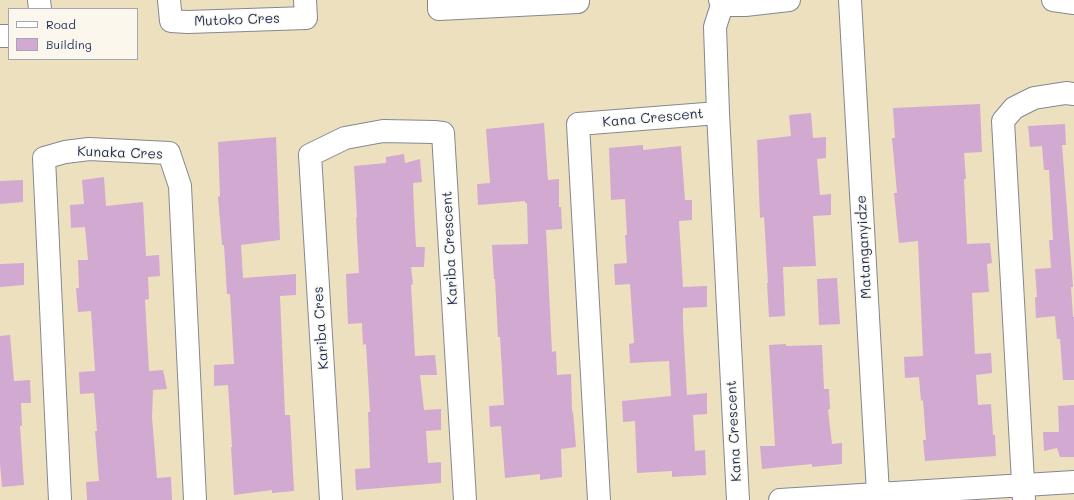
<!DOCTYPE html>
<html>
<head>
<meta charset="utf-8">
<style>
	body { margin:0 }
	#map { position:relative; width:1074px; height:500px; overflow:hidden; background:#ede0be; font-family:Mali,sans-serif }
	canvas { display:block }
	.legend { position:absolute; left:8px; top:8px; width:130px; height:52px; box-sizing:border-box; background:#fbf7ec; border:1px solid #a1a7b3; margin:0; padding:5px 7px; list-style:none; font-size:12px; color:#1b2f5e }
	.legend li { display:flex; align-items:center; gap:8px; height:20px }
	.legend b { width:20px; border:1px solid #a1a7b3 }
</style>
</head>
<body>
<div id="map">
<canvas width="1074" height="500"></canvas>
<ul class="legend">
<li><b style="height:5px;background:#fff"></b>Road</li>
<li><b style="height:11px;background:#d2a9d1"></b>Building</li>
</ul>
</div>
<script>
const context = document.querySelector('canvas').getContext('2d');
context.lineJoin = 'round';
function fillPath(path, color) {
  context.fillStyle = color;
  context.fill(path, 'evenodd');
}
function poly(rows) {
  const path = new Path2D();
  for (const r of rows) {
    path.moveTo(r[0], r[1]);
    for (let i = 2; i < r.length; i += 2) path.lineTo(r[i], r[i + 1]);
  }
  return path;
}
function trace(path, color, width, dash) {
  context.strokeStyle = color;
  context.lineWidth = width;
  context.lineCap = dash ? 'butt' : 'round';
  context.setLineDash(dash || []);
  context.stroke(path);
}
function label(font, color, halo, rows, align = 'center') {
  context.font = font + ' Mali,sans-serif';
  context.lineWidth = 3;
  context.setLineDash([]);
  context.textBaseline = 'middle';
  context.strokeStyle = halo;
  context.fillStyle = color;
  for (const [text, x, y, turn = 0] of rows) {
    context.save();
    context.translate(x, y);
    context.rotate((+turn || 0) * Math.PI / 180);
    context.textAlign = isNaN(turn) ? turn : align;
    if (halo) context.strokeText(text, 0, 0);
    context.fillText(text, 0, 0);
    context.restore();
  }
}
fillPath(poly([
	[980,104,982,152,964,153,966,179,964,179,967,244,990,243,992,263,987,264,989,292,972,293,975,354,991,353,992,373,976,375,978,405,991,404,993,435,995,435,996,456,925,461,923,440,926,440,923,400,921,401,919,377,905,378,904,357,923,356,918,241,899,243,894,193,897,193,892,138,895,138,893,108],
	[811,113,813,138,826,137,826,158,817,159,820,195,831,194,831,215,813,216,816,266,783,267,785,316,769,317,767,283,768,283,764,217,760,218,757,140,791,136,789,115],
	[544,123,548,180,559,179,559,207,561,207,562,229,546,230,552,352,556,351,557,375,571,374,572,411,573,412,576,447,561,449,562,477,540,480,540,474,505,478,501,426,490,427,489,406,504,405,500,337,498,337,495,279,494,279,492,245,528,244,527,203,525,203,525,201,478,205,477,184,490,183,486,129],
	[1065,124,1066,145,1062,145,1073,287,1071,287,1073,317,1074,317,1074,380,1063,380,1060,339,1057,339,1055,316,1036,318,1035,297,1037,297,1035,269,1051,268,1049,240,1053,240,1049,170,1044,170,1042,146,1030,147,1028,126],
	[276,137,280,240,241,245,243,278,296,274,296,295,280,296,285,415,290,415,294,491,272,493,272,490,234,495,231,447,232,447,228,385,214,386,214,365,234,364,230,294,227,294,224,245,222,245,218,197,220,196,218,142],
	[643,145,643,150,681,146,685,200,692,200,692,220,679,221,683,287,707,286,707,307,683,308,683,324,687,395,707,393,707,414,693,415,695,451,705,450,706,475,672,477,672,471,637,473,635,421,623,422,622,401,671,396,669,361,630,363,629,344,634,343,630,284,615,285,614,264,627,263,625,235,627,235,625,199,611,200,609,148],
	[404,154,405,163,420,159,422,182,413,183,414,209,416,247,425,247,424,267,411,267,413,284,411,285,415,356,435,355,437,375,420,375,424,410,441,409,441,430,426,431,428,463,441,462,441,483,356,490,355,469,370,468,368,412,370,412,366,344,363,345,362,323,348,324,346,274,359,273,356,218,357,218,354,166,386,163,386,157],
	[104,177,106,206,143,202,146,256,159,255,160,276,148,277,149,299,145,300,149,371,163,370,167,389,153,390,152,417,157,478,171,477,172,500,87,500,86,482,99,481,95,431,97,431,94,393,80,394,79,372,95,371,91,311,78,312,76,288,79,288,78,260,88,260,85,227,71,228,70,205,84,204,82,180],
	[23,180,23,202,0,204,0,181],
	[24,263,24,285,0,287,0,264],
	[837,278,840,324,819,325,817,279],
	[10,335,14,381,30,380,31,403,21,403,22,426,20,426,24,485,2,487,0,464,0,336],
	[786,344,786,346,822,345,824,389,829,389,830,409,828,410,832,444,842,443,842,464,812,467,812,464,762,469,760,446,775,446,769,345],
	[1074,405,1074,457,1060,457,1057,448,1044,451,1043,432,1059,432,1058,406]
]), '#d2a9d1');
const minor = poly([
	[39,0,40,9],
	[169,0,171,21,188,22,306,18,305,0],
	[439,0,439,9,578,2,578,0],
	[720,0,722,5,745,5,789,0],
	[850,0,878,493],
	[1053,0,1074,3],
	[0,36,9,36],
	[718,113,715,27,722,5],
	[60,500,44,158,65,152,89,149,169,153,180,186,195,500],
	[331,500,310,155,345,138,383,131,434,132,443,133,465,500],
	[599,500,578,124,718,113,738,500],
	[780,500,1074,482],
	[1024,500,1003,121,1014,108,1034,98,1066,93,1074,94]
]);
trace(minor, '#84888e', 24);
trace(minor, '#fff', 22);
label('14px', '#1b2f5e', '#fbf7ec', [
	["Mutoko Cres",237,20,-2],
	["Kana Crescent",653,118,-5],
	["Kunaka Cres",120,153,2],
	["Matanganyidze",864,247,-93],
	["Kariba Crescent",450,248,-93],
	["Kariba Cres",321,328,-94],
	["Kana Crescent",734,431,-93]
]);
</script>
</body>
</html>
